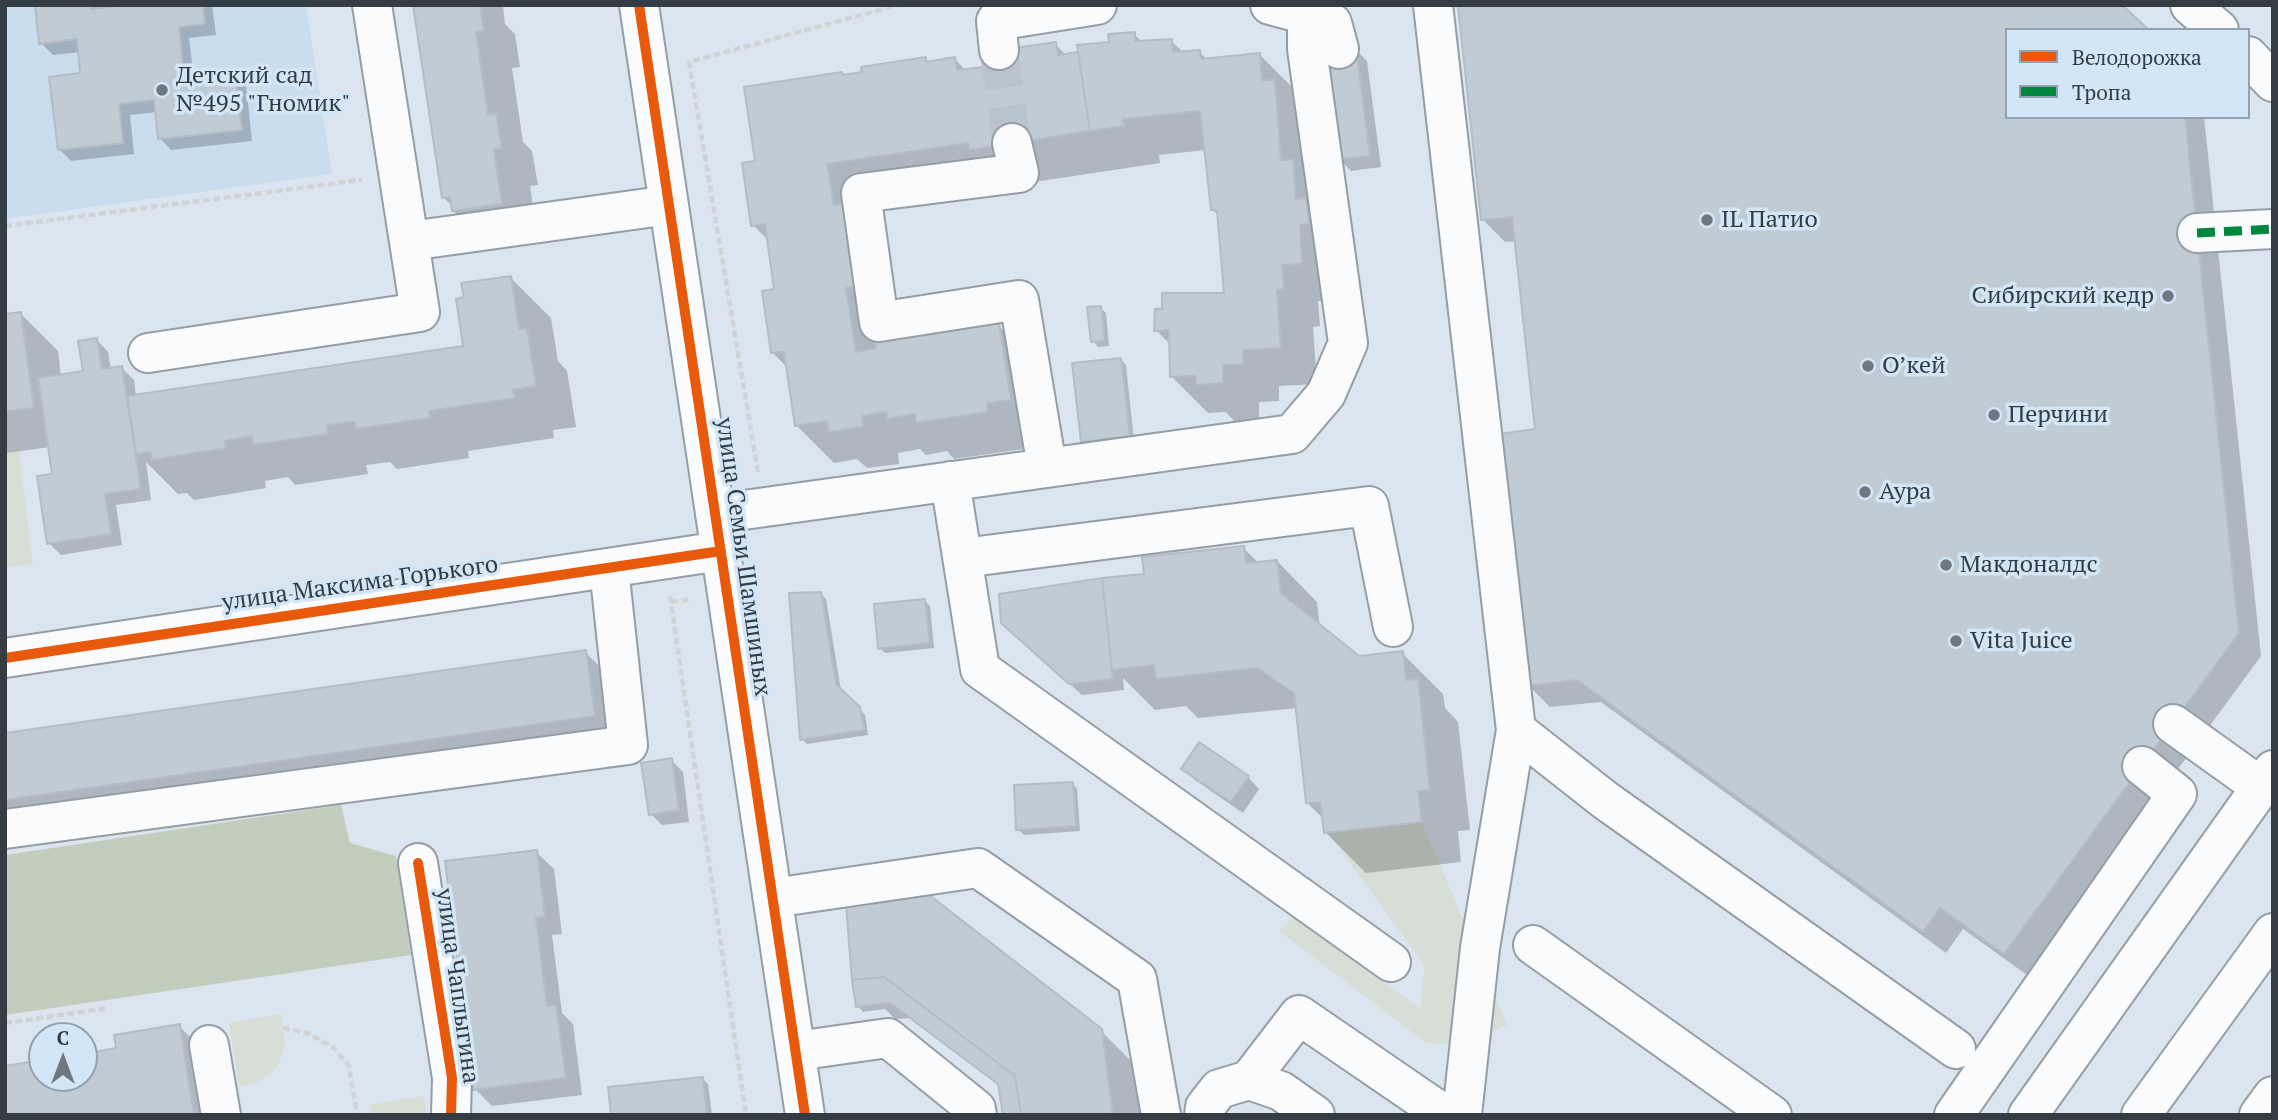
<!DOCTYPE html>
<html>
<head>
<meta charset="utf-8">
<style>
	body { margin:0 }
	#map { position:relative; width:2278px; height:1120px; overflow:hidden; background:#dae5ef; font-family:"PT Serif",serif }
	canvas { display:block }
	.frame { position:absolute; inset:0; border:7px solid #353d44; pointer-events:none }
	.legend { position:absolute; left:2005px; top:28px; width:245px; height:91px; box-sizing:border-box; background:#d2e6f7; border:2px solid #93a2af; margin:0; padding:9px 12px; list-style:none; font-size:21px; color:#353d44 }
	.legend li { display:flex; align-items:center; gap:14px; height:35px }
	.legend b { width:35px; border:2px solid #93a2af }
	.north { position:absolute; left:28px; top:1022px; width:70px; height:70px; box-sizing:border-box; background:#d2e6f7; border:2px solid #93a2af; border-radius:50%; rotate:0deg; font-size:19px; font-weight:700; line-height:28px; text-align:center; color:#353d44 }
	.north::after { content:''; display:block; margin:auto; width:24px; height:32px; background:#6f7880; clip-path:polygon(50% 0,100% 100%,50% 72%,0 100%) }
</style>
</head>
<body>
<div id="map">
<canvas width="2278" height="1120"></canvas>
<div class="frame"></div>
<ul class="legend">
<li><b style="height:9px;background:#e8590c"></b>Велодорожка</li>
<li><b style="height:9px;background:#00873e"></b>Тропа</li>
</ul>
<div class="north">С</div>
</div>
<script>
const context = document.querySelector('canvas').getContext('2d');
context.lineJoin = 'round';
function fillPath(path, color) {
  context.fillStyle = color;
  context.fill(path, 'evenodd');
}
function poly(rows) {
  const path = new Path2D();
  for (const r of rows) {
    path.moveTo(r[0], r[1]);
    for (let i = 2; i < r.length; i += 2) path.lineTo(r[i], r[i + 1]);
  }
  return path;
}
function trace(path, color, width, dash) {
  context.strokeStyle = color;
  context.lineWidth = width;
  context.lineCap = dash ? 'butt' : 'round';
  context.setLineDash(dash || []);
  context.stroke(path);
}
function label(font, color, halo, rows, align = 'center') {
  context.font = font + ' "PT Serif",serif';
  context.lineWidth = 7;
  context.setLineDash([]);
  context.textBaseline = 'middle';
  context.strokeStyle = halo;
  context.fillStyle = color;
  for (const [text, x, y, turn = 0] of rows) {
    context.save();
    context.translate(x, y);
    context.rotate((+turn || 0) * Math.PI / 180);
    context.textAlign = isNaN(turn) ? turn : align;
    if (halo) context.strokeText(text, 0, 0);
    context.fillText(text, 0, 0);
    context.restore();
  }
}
fillPath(poly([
	[5,5,306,5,332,174,5,219]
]), '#caddee');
fillPath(poly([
	[19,450,33,564,5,567,5,452],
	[1422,822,1507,1025,1456,1045,1426,1043,1279,931,1293,917,1420,1008,1425,966,1328,832],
	[281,1014,285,1044,278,1065,267,1076,254,1084,239,1087,229,1023],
	[424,1096,427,1115,371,1115,369,1105]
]), '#d6ded6');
fillPath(poly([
	[341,805,350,843,396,856,411,955,5,1015,5,855]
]), '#c3cdbe');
fillPath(poly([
	[37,5,100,5,100,10,137,5,212,5,216,35,189,38,194,78,234,73,246,85,252,141,171,150,160,138,157,112,130,115,134,154,71,161,59,149,82,75,80,52,53,55,41,43],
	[415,5,503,5,505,24,515,34,520,67,512,68,523,142,532,151,538,185,530,186,538,240,490,248,453,211,453,207,443,197],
	[2007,30,2007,117,2204,117,2261,656,2027,975,1963,929,1946,953,1601,702,1550,707,1528,685,1537,431,1517,241,1505,242,1483,220],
	[1134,34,1143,43,1171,41,1184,53,1199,52,1208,60,1260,55,1297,92,1338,300,1318,301,1320,326,1313,327,1317,384,1279,386,1279,401,1259,402,1259,420,1234,421,1226,412,1208,413,1171,376,1171,345,1156,330,1226,294,1220,217,1212,209,1206,150,1159,155,1160,163,1008,186,863,201,887,241,899,322,885,343,998,325,1035,362,1023,440,1024,449,954,459,947,451,926,455,920,449,898,453,899,464,867,468,857,459,834,463,797,426,788,368,773,353,776,291,769,241,753,225,757,163,844,76,925,58,930,63,955,59,966,71,985,68,1055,44,1067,56,1111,44],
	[1355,49,1367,61,1381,167,1351,171,1339,159],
	[511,278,551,318,558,361,567,371,576,427,553,430,554,438,468,451,469,458,397,469,390,462,366,465,368,474,295,485,288,477,265,481,266,488,194,500,187,493,178,494,146,462,151,500,116,505,122,545,61,555,49,543,54,475,50,447,5,453,5,316,21,314,58,351,61,376,84,373,97,340,108,352,111,370,122,368,134,380,136,397,465,348],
	[1100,308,1106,313,1109,346,1098,347,1093,341],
	[1120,359,1126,365,1134,441,1088,446,1083,441],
	[1243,548,1259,563,1277,561,1317,602,1320,627,1359,658,1402,653,1443,694,1445,708,1458,722,1470,830,1458,831,1461,862,1366,873,1325,832,1324,819,1307,803,1297,708,1198,718,1186,706,1155,710,1123,678,1124,690,1082,695,1015,635,1146,576],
	[821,594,826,599,841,691,865,715,868,735,807,744,802,739],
	[925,601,930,606,934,648,885,653,880,648],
	[585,652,622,689,631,752,5,842,5,735],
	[671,760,683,772,689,822,662,825,651,814],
	[1183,768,1248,777,1259,789,1243,813,1195,780],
	[1072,783,1077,789,1080,831,1024,835,1018,829],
	[536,852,554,869,562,934,552,935,562,1013,573,1024,582,1095,492,1106,475,1089],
	[854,979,1100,1030,1142,1072,1147,1115,1004,1115,1000,1085,911,1018,895,1019,885,1009,863,1012,858,1006],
	[179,1026,202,1049,212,1115,5,1115,42,1062,42,1078,84,1078,84,1055,118,1050],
	[703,1079,708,1084,712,1115,613,1115]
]), '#0003');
const building = poly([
	[35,5,90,5,91,9,122,5,203,5,205,24,179,27,184,77,235,71,242,130,158,139,154,100,119,104,123,143,58,150,49,77,80,73,77,39,39,44,35,5],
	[413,5,480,5,484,31,476,32,488,114,496,113,502,148,494,150,502,204,452,211,450,197,442,198,413,5],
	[1458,5,2122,5,2149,30,2007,30,2007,117,2185,117,2239,633,2004,954,1940,908,1923,932,1577,680,1526,686,1499,434,1535,429,1512,217,1481,220,1458,5],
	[1135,32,1135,41,1172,39,1173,52,1200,50,1201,59,1260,53,1262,80,1275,80,1281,160,1293,159,1296,199,1306,198,1309,224,1300,225,1302,264,1282,265,1284,289,1277,290,1281,348,1243,350,1243,365,1223,365,1223,383,1196,385,1196,376,1170,377,1169,330,1154,331,1155,309,1162,309,1162,293,1224,293,1217,210,1211,210,1200,111,1123,119,1125,126,1090,131,1077,45,1109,42,1108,34,1135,32],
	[1056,42,1058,55,1078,52,1090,131,969,150,968,143,827,164,834,205,851,202,863,286,846,288,856,352,876,348,875,342,999,323,1011,400,987,403,988,412,916,423,915,414,887,419,886,412,862,416,863,427,829,432,827,421,795,426,784,352,771,353,762,291,774,289,765,224,751,226,742,163,755,161,744,87,842,72,843,75,862,72,861,67,926,57,926,62,955,57,957,70,983,67,981,53,1056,42],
	[1356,47,1370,156,1337,160,1324,51,1356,47],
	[511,276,519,329,527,328,536,386,513,390,515,398,429,411,430,418,355,429,354,422,327,425,328,434,253,445,252,436,225,441,226,448,152,460,150,452,136,454,127,396,463,346,456,299,464,297,461,283,511,276],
	[1101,306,1105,341,1091,342,1087,307,1101,306],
	[21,312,34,408,5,411,5,314,21,312],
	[97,338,102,369,122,366,141,489,105,494,111,534,47,544,37,476,52,474,38,378,83,371,78,341,97,338],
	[1121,358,1130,436,1081,442,1072,363,1121,358],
	[1244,546,1246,563,1277,560,1281,593,1359,656,1403,651,1406,680,1418,679,1430,790,1418,791,1422,822,1324,833,1320,802,1306,803,1294,693,1257,668,1156,679,1154,665,1112,670,1102,578,1144,574,1142,557,1244,546],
	[1102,578,1113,679,1069,684,1001,623,999,594,1102,578],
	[821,592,836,684,860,707,864,730,800,740,789,593,821,592],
	[925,599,930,643,878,649,874,604,925,599],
	[586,650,595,716,5,800,5,733,586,650],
	[1199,742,1249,776,1231,802,1181,769,1199,742],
	[672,758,679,810,649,815,641,763,672,758],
	[1073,782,1076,826,1016,830,1014,785,1073,782],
	[537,850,545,917,536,918,547,1006,556,1005,566,1078,473,1090,445,861,537,850],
	[928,894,1102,1029,1113,1115,1021,1115,1015,1076,884,977,852,980,846,905,928,894],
	[884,977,1015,1076,1021,1115,1003,1115,998,1084,890,1003,856,1007,852,980,884,977],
	[180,1024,194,1115,5,1115,5,1066,42,1060,42,1078,84,1078,84,1054,116,1048,114,1035,180,1024],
	[703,1077,707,1115,611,1115,608,1087,703,1077]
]);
fillPath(building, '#c0cbd4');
trace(building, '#b4bdc5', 2);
trace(poly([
	[999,50,1012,143]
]), '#b9c3cd', 38, [38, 19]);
const minor = poly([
	[639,5,805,1115],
	[1433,5,1516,730,1480,948,1462,1115],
	[2190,5,2219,30],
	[1307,15,1332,23,1339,49],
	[999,50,996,21,1097,5],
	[2248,56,2273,82],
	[1012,143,1019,173,861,193,879,322,1019,300,1047,467],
	[2197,233,2273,229],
	[410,241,669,205],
	[148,353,420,312,372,5],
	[950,481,980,669,1391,962],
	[715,514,1292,434,1326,394,1348,343,1307,49,1307,15,1270,5],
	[963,558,1369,506,1393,627],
	[5,658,721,551],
	[2173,724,2261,787],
	[1516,730,1605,800,1956,1049],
	[5,829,628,745,609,568],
	[418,863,452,1078,451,1115],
	[773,898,978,868,1137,979,1161,1115],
	[1533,945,1772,1115],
	[209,1045,221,1115],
	[796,1051,888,1038,976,1109,977,1115],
	[1249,1080,1299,1015,1445,1115],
	[1204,1115,1205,1107,1219,1089,1249,1080,1281,1091,1315,1115],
	[1954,1115,2177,794,2142,766],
	[2028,1115,2273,770],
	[2141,1115,2273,933]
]);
const highway = poly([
	[2259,1115,2273,1096]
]);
trace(minor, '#959ea5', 42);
trace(highway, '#959ea5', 42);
trace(poly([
	[5,226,362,180],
	[758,472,689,62,898,5],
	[670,596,746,1115],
	[671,602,691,599],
	[5,1023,109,1008],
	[283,1028,307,1033,333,1047,349,1066,357,1115]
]), '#d1d4d7', 4.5, [7, 3.5]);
trace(minor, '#f9fbfd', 38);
trace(highway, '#f9fbfd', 38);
trace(poly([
	[2197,233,2273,229]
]), '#00873e', 9, [18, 9]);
trace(poly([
	[639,5,805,1115],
	[5,658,721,551],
	[418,863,452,1078,451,1115]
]), '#e8590c', 10);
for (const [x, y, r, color] of [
	[162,90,7,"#6f7880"],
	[1707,220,7,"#6f7880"],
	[2168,296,7,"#6f7880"],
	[1868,366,7,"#6f7880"],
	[1994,415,7,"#6f7880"],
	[1865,492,7,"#6f7880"],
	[1946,565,7,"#6f7880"],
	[1956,641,7,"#6f7880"]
]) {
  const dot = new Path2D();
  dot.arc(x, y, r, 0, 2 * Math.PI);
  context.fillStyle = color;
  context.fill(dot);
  trace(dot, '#d2e6f7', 2.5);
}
label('24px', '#353d44', '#d2e6f7', [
	["Детский сад",176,76],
	["№495 \"Гномик\"",176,104],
	["IL Патио",1721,220],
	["Сибирский кедр",2154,296,"right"],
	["О’кей",1882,366],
	["Перчини",2008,415],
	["Аура",1879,492],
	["Макдоналдс",1960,565],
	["Vita Juice",1970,641]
], 'left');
label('24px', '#353d44', '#d2e6f7', [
	["улица Семьи Шамшиных",743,557,82],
	["улица Максима Горького",360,584,-8],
	["улица Чаплыгина",457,986,82]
]);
</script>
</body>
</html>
